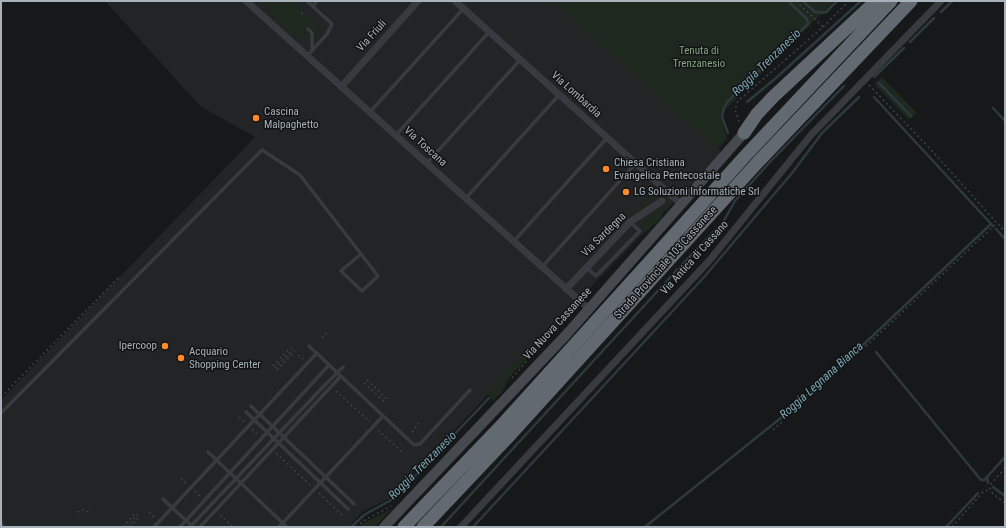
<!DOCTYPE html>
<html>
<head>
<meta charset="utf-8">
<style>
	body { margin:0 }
	#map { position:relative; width:1006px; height:528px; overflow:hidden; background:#171819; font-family:"Roboto Condensed",sans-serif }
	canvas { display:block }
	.frame { position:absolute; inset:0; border:2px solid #a8b2ba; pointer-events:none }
</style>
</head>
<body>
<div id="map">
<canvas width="1006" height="528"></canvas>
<div class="frame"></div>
</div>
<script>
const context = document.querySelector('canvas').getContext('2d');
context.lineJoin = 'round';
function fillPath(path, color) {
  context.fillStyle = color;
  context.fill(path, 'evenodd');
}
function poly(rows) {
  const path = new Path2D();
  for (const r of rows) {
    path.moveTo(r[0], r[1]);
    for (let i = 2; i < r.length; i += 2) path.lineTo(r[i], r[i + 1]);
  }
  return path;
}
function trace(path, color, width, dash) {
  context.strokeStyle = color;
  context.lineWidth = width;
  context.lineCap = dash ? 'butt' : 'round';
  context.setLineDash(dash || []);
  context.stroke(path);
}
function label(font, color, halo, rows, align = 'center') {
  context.font = font + ' "Roboto Condensed",sans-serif';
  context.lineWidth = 3;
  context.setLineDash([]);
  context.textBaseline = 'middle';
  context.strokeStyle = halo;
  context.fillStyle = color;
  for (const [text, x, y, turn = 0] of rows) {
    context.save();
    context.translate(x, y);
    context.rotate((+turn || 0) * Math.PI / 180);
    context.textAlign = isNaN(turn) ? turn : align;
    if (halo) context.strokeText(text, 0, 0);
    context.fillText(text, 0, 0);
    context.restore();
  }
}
fillPath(poly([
	[105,1,556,1,722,153,574,304,389,499,363,511,348,527,1,527,1,400,255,137,200,106]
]), '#232426');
fillPath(poly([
	[274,1,293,1,323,30,315,37,310,39,302,39,294,35,266,10],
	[552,1,834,1,721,114,721,118,727,139,717,150],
	[882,77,917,113,909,120,874,84],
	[654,190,667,204,661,218,646,232,637,222,646,221,664,204,658,197,629,218],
	[571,302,573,306,573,310,570,317,544,340,510,377,502,392,493,401,486,392],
	[393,508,375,527,359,527,362,524]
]), '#1f281f');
trace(poly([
	[803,1,815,12,820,12,821,13,826,12,837,1],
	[941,12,952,1],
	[910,42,934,18],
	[874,77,904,48],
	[879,83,911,116],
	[874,97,993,226],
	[747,102,776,78,861,1],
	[993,108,1005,121],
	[728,133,722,117,724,108,728,101,808,24,807,19,788,1],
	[996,229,1005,239],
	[876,352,981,480,984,480,987,477],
	[988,483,987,477,1005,457],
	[993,487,1005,496],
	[351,527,364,515,393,499,489,398],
	[441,527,676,271,723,222,735,201,769,163,844,86],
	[473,527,705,276,792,173,822,133,859,97],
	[645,527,782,417,863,345,991,224],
	[946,527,978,493]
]), '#2c3a3e', 2.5);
trace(poly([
	[796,1,823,27],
	[301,13,303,14],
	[869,85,934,153,1005,232],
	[739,122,735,110,738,101,823,27,849,1],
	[322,338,328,331],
	[298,355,303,359],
	[273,366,291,347],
	[275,368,293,349],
	[277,370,295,351],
	[512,378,544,341,558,330],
	[367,380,388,400],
	[364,383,386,403],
	[336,391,370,422],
	[1,397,119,277],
	[239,417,245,423],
	[252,429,258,435],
	[378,430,402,452],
	[773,430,861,351,997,223],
	[412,432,419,423],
	[276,453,311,486],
	[1005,468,991,484,990,489,993,494,1005,503],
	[181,478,186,483],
	[195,491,201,497],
	[319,493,343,516],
	[77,512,83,510,90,512],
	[149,512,154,517],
	[220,515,233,527],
	[123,527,136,512],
	[127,527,138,514],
	[130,527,140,516],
	[356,527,365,520,391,506],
	[952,527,983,492,990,489]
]), '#3e4246', 1.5, [2, 3]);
trace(poly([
	[307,1,332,24,327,34,307,56],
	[313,6,317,1],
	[308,29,312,33,312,50],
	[370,112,463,9],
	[396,135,489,32],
	[427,163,520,60],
	[466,198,559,95],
	[514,241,607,138],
	[542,267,635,164],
	[587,268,596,276,640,231,630,222],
	[309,346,414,445,420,444,470,390],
	[322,388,343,367],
	[251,406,354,504],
	[246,412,348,509],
	[1,413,262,150,300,175,378,276,362,291,341,271,361,254],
	[208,452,287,527],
	[163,499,193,527],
	[1,522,3,527],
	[154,527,317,353],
	[180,527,329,365],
	[200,527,341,376],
	[279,527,383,416]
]), '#383a3f', 3.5);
trace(poly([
	[246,1,589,309],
	[455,1,682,205],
	[341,87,418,1],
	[566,289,630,222,662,201],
	[461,527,709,261,811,135,941,1]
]), '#383a3f', 7);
trace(poly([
	[384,527,566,335,744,133]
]), '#464a4f', 10);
trace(poly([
	[744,133,757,114,773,97,876,1],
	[404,527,500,427,747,154,891,1],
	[423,527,510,435,758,162,911,1]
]), '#636970', 13);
trace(poly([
	[190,527,322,388]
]), '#383a3f', 3.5);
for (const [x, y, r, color] of [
	[256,118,4,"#fe8a2b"],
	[606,169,4,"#fe8a2b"],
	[626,192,4,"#fe8a2b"],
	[165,346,4,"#fe8a2b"],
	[181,358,4,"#fe8a2b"]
]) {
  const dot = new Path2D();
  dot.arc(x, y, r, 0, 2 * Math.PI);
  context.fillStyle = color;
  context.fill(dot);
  trace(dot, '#121314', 1.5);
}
label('11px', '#a8b2ba', '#121314', [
	["Via Friuli",372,36,-48],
	["Via Lombardia",576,95,42],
	["Via Toscana",425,147,42],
	["Via Sardegna",604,235,-45],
	["Via Antica di Cassano",695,258,-48],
	["Strada Provinciale 103 Cassanese",666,263,-48],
	["Via Nuova Cassanese",558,324,-47]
]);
label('11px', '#84a67e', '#121314', [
	["Tenuta di",699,51],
	["Trenzanesio",699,64]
]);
label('11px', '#a8b2ba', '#121314', [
	["Cascina",264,112],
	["Malpaghetto",264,125],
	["Chiesa Cristiana",614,163],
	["Evangelica Pentecostale",614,176],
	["LG Soluzioni Informatiche Srl",634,192],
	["Ipercoop",157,346,"right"],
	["Acquario",189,352],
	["Shopping Center",189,365]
], 'left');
label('italic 12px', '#7da8b7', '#121314', [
	["Roggia Trenzanesio",767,63,-44],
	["Roggia Legnana Bianca",822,381,-42],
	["Roggia Trenzanesio",423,466,-45]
]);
</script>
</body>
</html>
